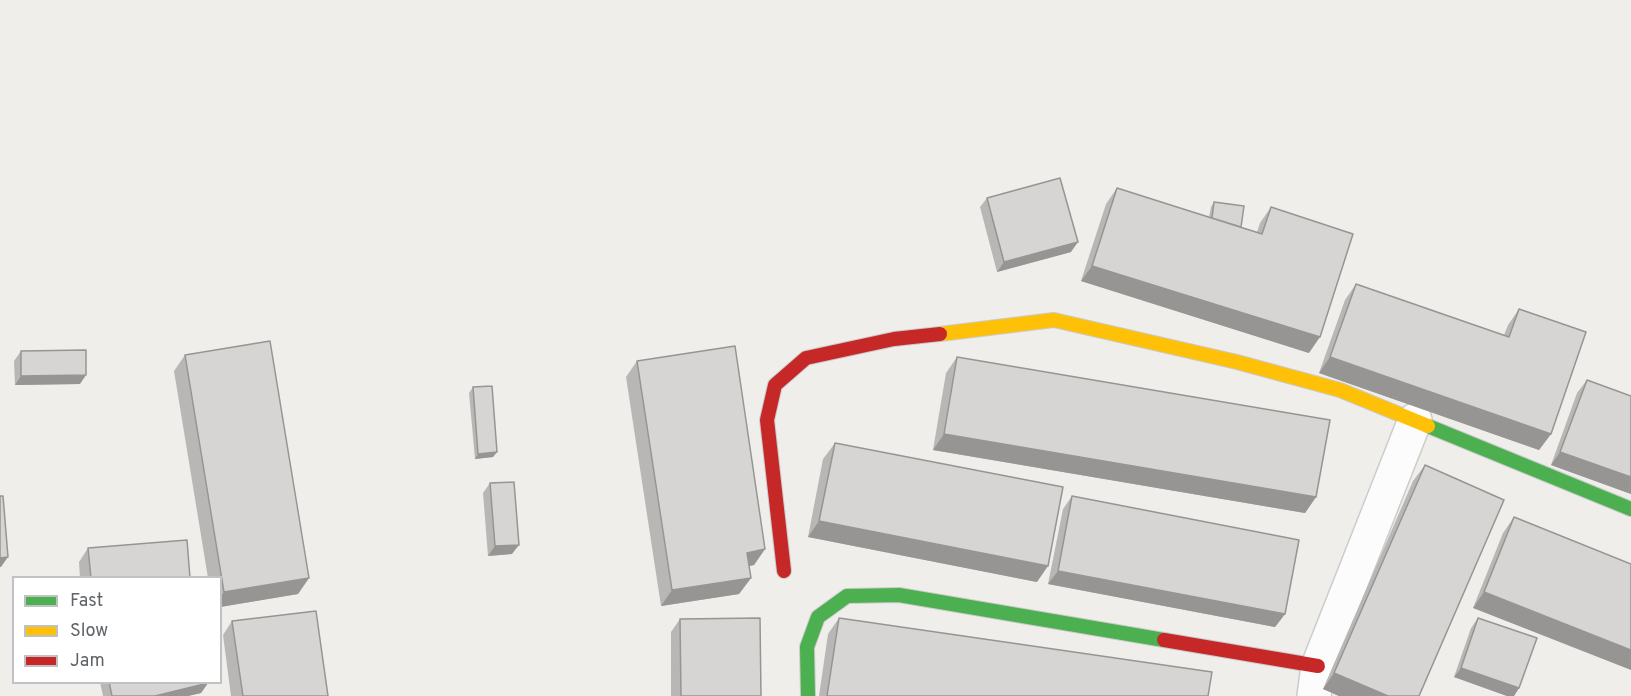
<!DOCTYPE html>
<html>
<head>
<meta charset="utf-8">
<style>
	body { margin:0 }
	#map { position:relative; width:1631px; height:696px; overflow:hidden; background:#efeeea; font-family:Overpass,sans-serif }
	canvas { display:block }
	.legend { position:absolute; left:12px; top:576px; width:210px; height:108px; box-sizing:border-box; background:#fff; border:2px solid #bfc1c3; margin:0; padding:8px 10px; list-style:none; font-size:18px; color:#5f6368 }
	.legend li { display:flex; align-items:center; gap:12px; height:30px }
	.legend b { width:30px; border:2px solid #bfc1c3 }
</style>
</head>
<body>
<div id="map">
<canvas width="1631" height="696"></canvas>
<ul class="legend">
<li><b style="height:8px;background:#4caf50"></b>Fast</li>
<li><b style="height:8px;background:#ffc107"></b>Slow</li>
<li><b style="height:8px;background:#c62828"></b>Jam</li>
</ul>
</div>
<script>
const context = document.querySelector('canvas').getContext('2d');
context.lineJoin = 'round';
function poly(rows) {
  const path = new Path2D();
  for (const r of rows) {
    path.moveTo(r[0], r[1]);
    for (let i = 2; i < r.length; i += 2) path.lineTo(r[i], r[i + 1]);
  }
  return path;
}
function trace(path, color, width, dash) {
  context.strokeStyle = color;
  context.lineWidth = width;
  context.lineCap = dash ? 'butt' : 'round';
  context.setLineDash(dash || []);
  context.stroke(path);
}
function fillPath(path, color) {
  context.fillStyle = color;
  context.fill(path, 'evenodd');
}
const street = poly([
	[1314,696,1318,666,1415,420]
]);
const fast = poly([
	[1428,426,1631,509],
	[808,696,807,647,818,617,847,596,899,595,1164,640]
]);
const slow = poly([
	[940,334,1054,320,1237,362,1340,390,1428,426]
]);
const jam = poly([
	[784,571,767,420,775,385,806,358,894,339,940,334],
	[1164,640,1318,666]
]);
trace(street, '#cbcccc', 36);
trace(fast, '#cacacb', 16);
trace(slow, '#cacacb', 16);
trace(jam, '#cacacb', 16);
trace(street, '#fdfcfc', 33);
trace(fast, '#4caf50', 14);
trace(slow, '#ffc107', 14);
trace(jam, '#c62828', 14);
fillPath(poly([
	[1117,188,1209,217,1211,207,1214,202,1241,227,1257,232,1260,223,1271,207,1309,353,1081,281,1106,204],
	[987,198,1071,252,997,272,980,207],
	[1356,284,1504,335,1508,325,1519,309,1551,434,1539,450,1319,373,1345,300],
	[21,351,80,384,15,385,14,361],
	[185,355,309,578,298,594,220,607,220,578,208,578,174,371],
	[957,357,1316,497,1305,513,933,450,946,373],
	[637,361,765,549,754,565,749,566,751,578,739,594,661,606,626,377],
	[1587,380,1631,396,1631,494,1551,465,1577,393],
	[473,387,497,452,493,457,475,459,469,393],
	[835,443,1037,582,808,537,823,459],
	[1425,465,1419,696,1339,696,1323,689,1413,481],
	[490,483,512,554,488,556,483,493],
	[1072,496,1285,614,1275,627,1048,584,1063,509],
	[1514,517,1631,564,1473,608,1503,533],
	[88,548,190,578,80,578,79,562],
	[839,618,1208,696,819,696,828,634],
	[1478,618,1519,688,1514,696,1507,696,1454,677,1471,628],
	[680,619,761,696,671,696,671,632],
	[232,621,328,696,231,696,223,635],
	[100,682,208,682,208,683,201,693,188,696,103,696]
]), '#b8b7b5');
fillPath(poly([
	[1078,242,1071,252,997,272,1004,262],
	[1092,266,1320,337,1309,353,1081,281],
	[1330,357,1551,434,1539,450,1319,373],
	[86,375,80,384,15,385,21,376],
	[944,434,1316,497,1305,513,933,450],
	[497,452,493,457,475,459,478,454],
	[1560,452,1631,477,1631,494,1551,465],
	[819,521,1048,566,1037,582,808,537],
	[519,545,512,554,488,556,495,546],
	[765,549,754,565,735,569,747,553],
	[8,557,1,567,0,567,0,558],
	[1058,571,1285,614,1275,627,1048,584],
	[309,578,298,594,220,607,220,598,224,592],
	[751,578,739,594,661,606,672,590],
	[1484,592,1631,650,1631,670,1473,608],
	[1461,668,1519,688,1514,696,1507,696,1454,677],
	[1334,673,1388,696,1339,696,1323,689],
	[208,683,201,693,188,696,155,696]
]), '#969594');
const building = poly([
	[1060,178,1078,242,1004,262,987,198,1060,178],
	[1117,188,1262,234,1271,207,1353,234,1320,337,1092,266,1117,188],
	[1214,202,1244,206,1241,227,1212,218,1214,202],
	[1356,284,1509,337,1519,309,1586,332,1551,434,1330,357,1356,284],
	[270,341,309,578,224,592,185,355,270,341],
	[735,346,765,549,747,553,751,578,672,590,637,361,735,346],
	[86,350,86,375,21,376,21,351,86,350],
	[957,357,1330,420,1316,497,944,434,957,357],
	[1587,380,1631,396,1631,477,1560,452,1587,380],
	[492,386,497,452,478,454,473,387,492,386],
	[835,443,1063,487,1048,566,819,521,835,443],
	[1425,465,1504,500,1419,696,1388,696,1334,673,1425,465],
	[514,482,519,545,495,546,490,483,514,482],
	[0,496,3,496,8,557,0,558,0,496],
	[1072,496,1299,540,1285,614,1058,571,1072,496],
	[1514,517,1631,564,1631,650,1484,592,1514,517],
	[187,540,190,578,91,578,88,548,187,540],
	[316,611,328,696,243,696,232,621,316,611],
	[760,618,761,696,681,696,680,619,760,618],
	[839,618,1212,672,1208,696,827,696,839,618],
	[1478,618,1537,638,1519,688,1461,668,1478,618],
	[109,682,208,682,208,683,155,696,112,696,109,682]
]);
fillPath(building, '#d6d5d3');
trace(building, '#969594', 1.5);
</script>
</body>
</html>
